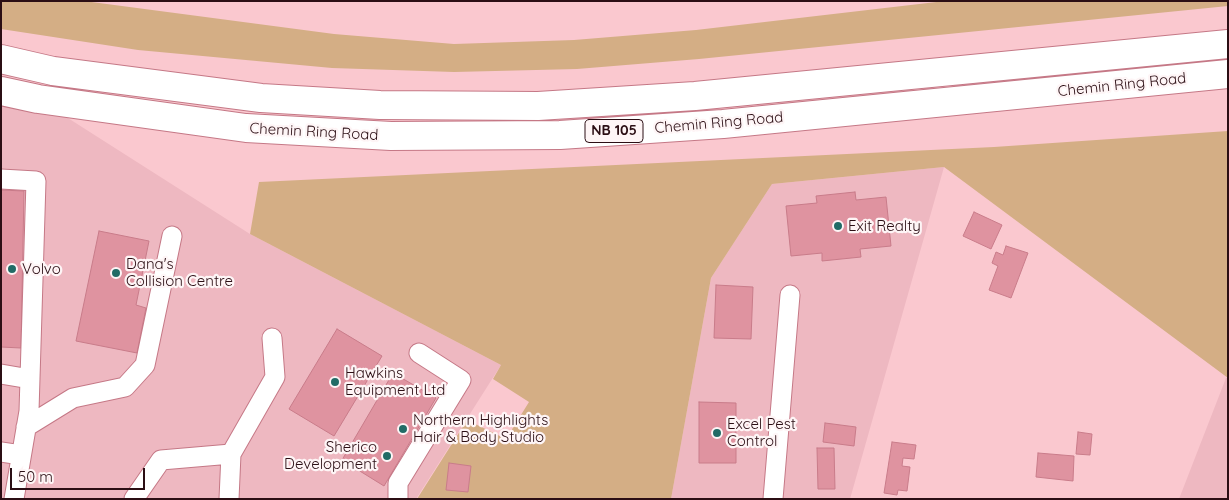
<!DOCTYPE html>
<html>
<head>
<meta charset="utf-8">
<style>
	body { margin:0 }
	#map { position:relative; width:1229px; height:500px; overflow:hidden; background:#fac8cf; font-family:Quicksand,sans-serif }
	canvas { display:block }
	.frame { position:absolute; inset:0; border:2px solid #2b0e14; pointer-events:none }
	.scale { position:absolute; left:10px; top:468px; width:135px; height:22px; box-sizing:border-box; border:2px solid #2b0e14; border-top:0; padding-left:6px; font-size:15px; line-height:18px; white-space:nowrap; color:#2b0e14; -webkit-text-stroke:4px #fef5f6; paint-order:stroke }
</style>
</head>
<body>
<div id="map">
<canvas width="1229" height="500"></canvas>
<div class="frame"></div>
<div class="scale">50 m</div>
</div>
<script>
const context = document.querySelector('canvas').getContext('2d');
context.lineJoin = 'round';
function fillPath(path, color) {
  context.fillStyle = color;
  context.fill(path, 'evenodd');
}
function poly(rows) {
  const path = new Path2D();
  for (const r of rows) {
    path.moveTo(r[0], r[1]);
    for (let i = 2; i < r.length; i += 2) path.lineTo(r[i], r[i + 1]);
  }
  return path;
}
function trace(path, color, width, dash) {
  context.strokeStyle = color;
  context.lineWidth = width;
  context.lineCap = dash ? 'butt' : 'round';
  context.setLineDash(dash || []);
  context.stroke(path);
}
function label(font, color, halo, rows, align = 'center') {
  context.font = font + ' Quicksand,sans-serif';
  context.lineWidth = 4.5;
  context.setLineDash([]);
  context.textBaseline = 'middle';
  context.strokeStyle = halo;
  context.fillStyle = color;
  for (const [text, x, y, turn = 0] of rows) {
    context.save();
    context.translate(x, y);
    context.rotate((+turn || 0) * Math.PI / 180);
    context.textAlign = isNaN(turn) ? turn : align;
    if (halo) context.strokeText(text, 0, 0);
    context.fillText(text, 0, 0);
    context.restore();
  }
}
fillPath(poly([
	[1,91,38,99,250,234,501,365,416,499,1,499],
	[944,167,850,499,671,499,711,278,772,184],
	[1226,378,1228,378,1228,499,1179,499]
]), '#eeb8c1');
fillPath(poly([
	[1,1,84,1,334,34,454,44,574,40,696,30,945,1,1228,1,1228,6,699,59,577,69,454,72,332,68,138,50,1,29],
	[1228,131,1228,378,944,167,772,184,711,278,671,499,417,499,467,420,506,439,529,402,493,379,501,365,250,234,259,182,994,147]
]), '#d4ae85');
const building = poly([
	[1,190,24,191,21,348,1,347,1,190],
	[855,192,856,200,886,197,891,246,860,249,861,257,822,261,822,253,791,256,786,206,817,203,816,196,855,192],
	[974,212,1002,225,991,249,963,236,974,212],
	[99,231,149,241,136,305,146,308,137,353,76,341,99,231],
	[1006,246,1028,253,1011,298,989,290,998,266,992,263,996,252,1003,255,1006,246],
	[716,285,753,287,751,339,714,338,716,285],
	[337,329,382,356,334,436,289,409,337,329],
	[393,373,436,398,384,486,342,460,393,373],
	[699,402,736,403,736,463,699,463,699,402],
	[825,423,856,427,854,446,823,442,825,423],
	[1078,432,1092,434,1090,455,1076,454,1078,432],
	[892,442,916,445,914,459,903,458,902,466,910,467,907,491,898,490,897,495,884,493,892,442],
	[817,448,834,448,835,489,818,489,817,448],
	[1038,453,1074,456,1073,481,1036,477,1038,453],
	[449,463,471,466,468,492,446,490,449,463]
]);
fillPath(building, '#df93a0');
trace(building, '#c97c8a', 1);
const minor = poly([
	[1,179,36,181,29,411,14,499],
	[1,374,30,379],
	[26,427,73,398,125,387,145,365,172,236],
	[1,452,21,455],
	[134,499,161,460,231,454],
	[229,499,231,454,275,377,272,338],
	[398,499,398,483,461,380,419,353],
	[773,499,790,295]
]);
const highway = poly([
	[1,59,53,71,261,98,380,105,538,106,695,96,1228,44],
	[1,91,38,99,246,128,391,136,560,135,723,124,1228,74]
]);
trace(minor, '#c57886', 21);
trace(highway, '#c57886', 30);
trace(minor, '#fff', 19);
trace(highway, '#fff', 28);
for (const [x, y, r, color] of [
	[838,226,5,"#216b66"],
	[12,269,5,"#216b66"],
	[116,273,5,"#216b66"],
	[335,382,5,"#216b66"],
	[403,429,5,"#216b66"],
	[717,433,5,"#216b66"],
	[387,456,5,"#216b66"]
]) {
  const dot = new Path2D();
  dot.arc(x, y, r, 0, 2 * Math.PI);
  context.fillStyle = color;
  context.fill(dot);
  trace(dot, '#fef5f6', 2);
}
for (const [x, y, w] of [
	[614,131,58]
]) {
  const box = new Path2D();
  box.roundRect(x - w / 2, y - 11.5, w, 23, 4);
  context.fillStyle = '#fef5f6';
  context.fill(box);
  trace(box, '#2b0e14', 1);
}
label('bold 14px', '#2b0e14', null, [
	["NB 105",614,131]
]);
label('15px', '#2b0e14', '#fef5f6', [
	["Chemin Ring Road",1122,85,-6],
	["Chemin Ring Road",719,123,-5],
	["Chemin Ring Road",314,132,3]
]);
label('15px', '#2b0e14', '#fef5f6', [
	["Exit Realty",848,226],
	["Dana's",126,264],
	["Collision Centre",126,281],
	["Volvo",22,269],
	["Hawkins",345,373],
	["Equipment Ltd",345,390],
	["Northern Highlights",413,420],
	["Hair & Body Studio",413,437],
	["Excel Pest",727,424],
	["Control",727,441],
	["Sherico",377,447,"right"],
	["Development",377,464,"right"]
], 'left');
</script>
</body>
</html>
